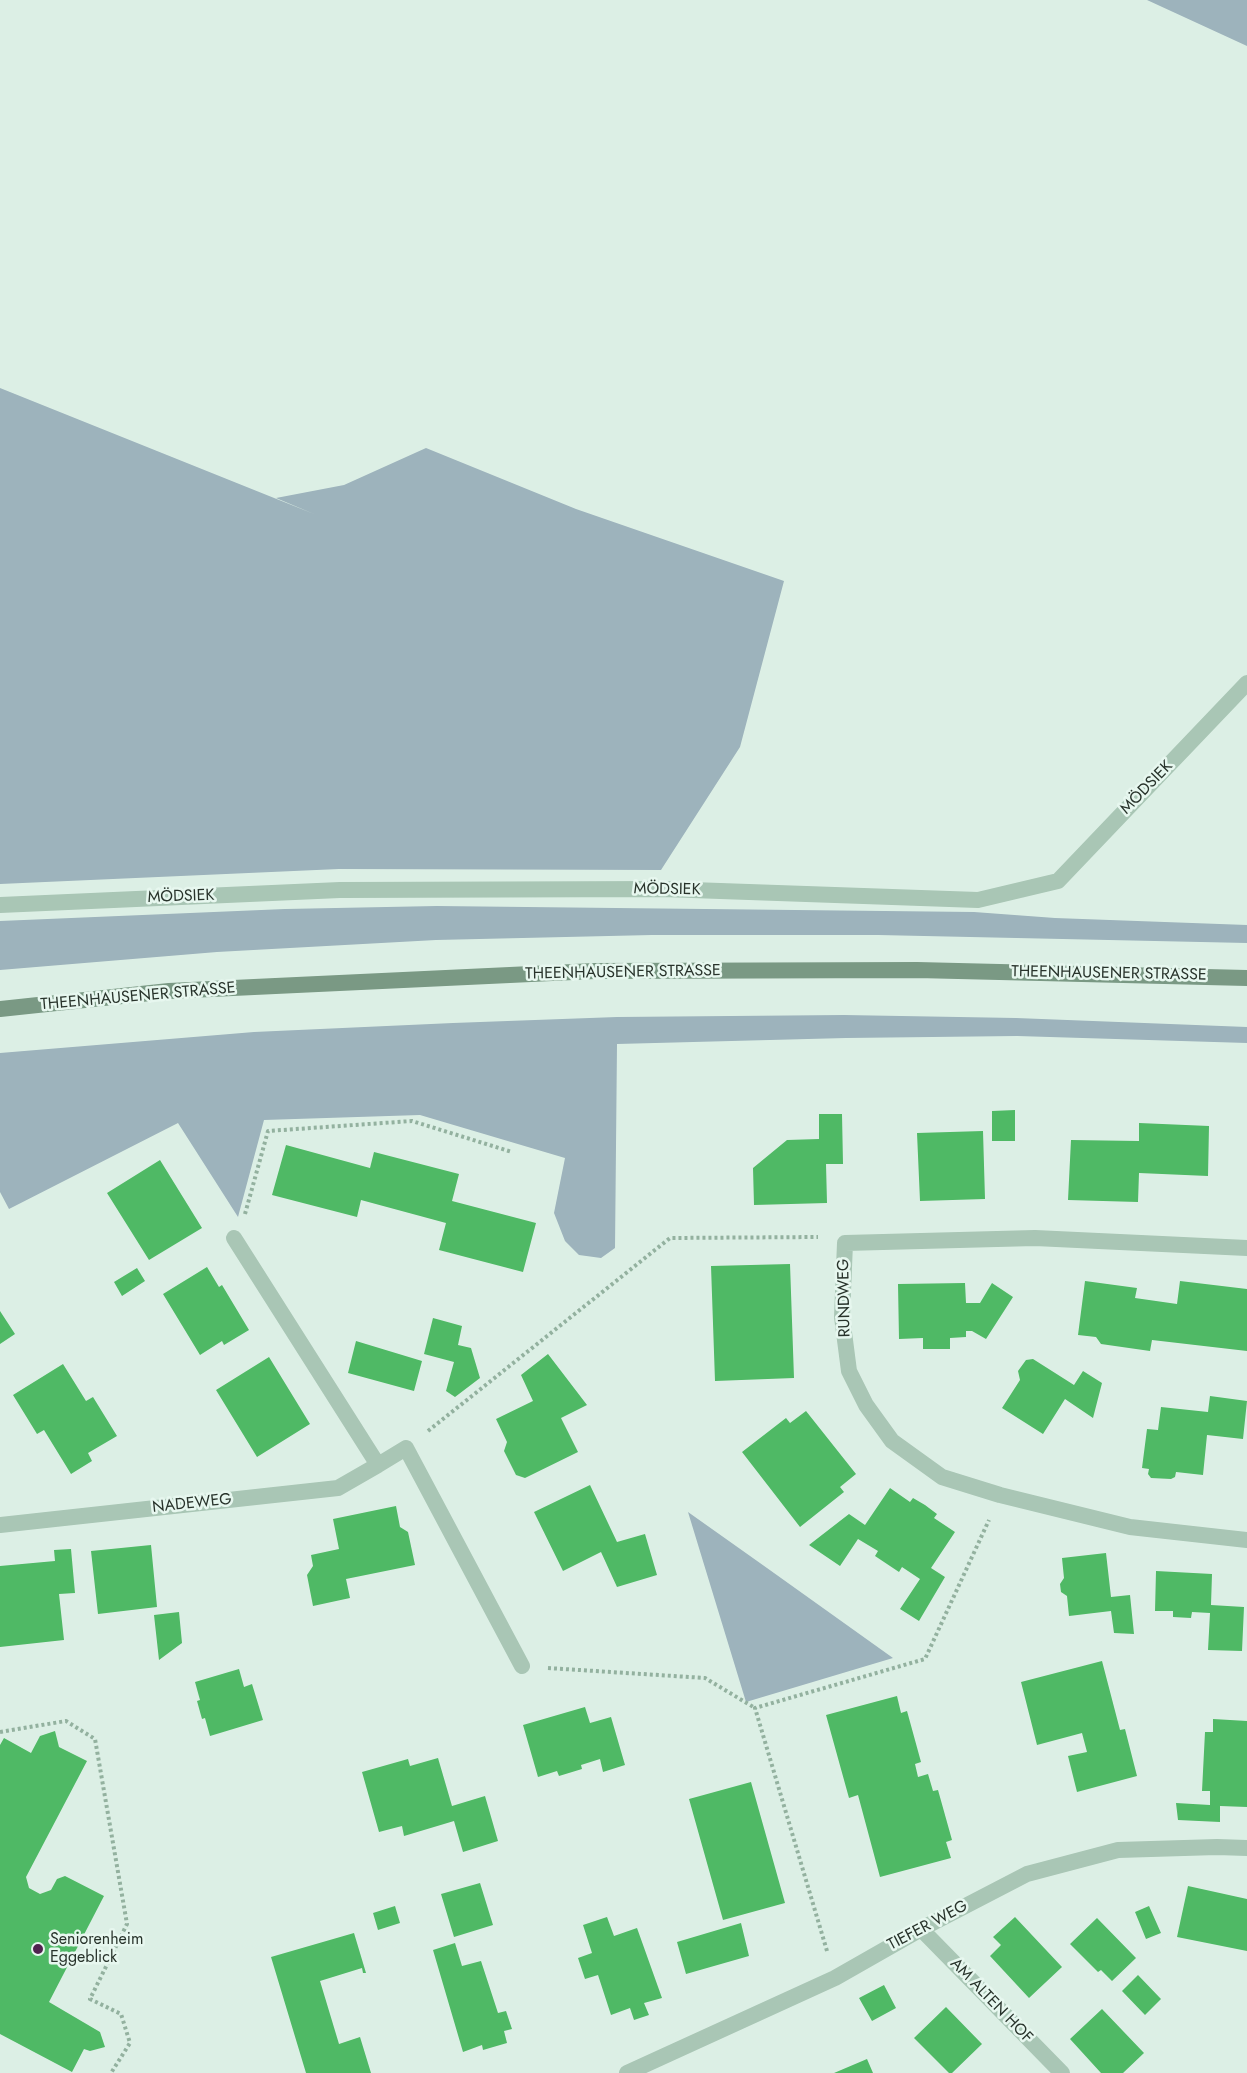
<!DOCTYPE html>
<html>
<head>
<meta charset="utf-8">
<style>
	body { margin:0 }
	canvas { display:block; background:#dcefe5 }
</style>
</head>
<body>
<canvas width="1247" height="2073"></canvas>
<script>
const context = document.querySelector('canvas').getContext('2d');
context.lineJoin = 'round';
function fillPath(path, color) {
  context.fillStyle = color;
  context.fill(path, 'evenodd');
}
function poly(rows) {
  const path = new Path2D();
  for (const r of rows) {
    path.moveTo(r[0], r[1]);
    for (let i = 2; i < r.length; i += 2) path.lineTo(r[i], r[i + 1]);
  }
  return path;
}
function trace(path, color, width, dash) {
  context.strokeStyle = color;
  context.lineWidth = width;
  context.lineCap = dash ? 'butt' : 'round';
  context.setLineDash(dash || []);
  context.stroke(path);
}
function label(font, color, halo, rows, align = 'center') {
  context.font = font + ' Jost,sans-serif';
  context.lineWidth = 5;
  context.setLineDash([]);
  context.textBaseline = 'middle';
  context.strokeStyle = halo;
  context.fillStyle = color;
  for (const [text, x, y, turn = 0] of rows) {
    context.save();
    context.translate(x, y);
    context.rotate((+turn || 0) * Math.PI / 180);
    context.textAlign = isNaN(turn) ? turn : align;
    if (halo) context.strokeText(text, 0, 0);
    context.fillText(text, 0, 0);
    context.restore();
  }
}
fillPath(poly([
	[1147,0,1247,0,1247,46],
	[0,388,314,514,276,498,344,485,426,448,576,509,784,581,740,747,661,870,339,869,0,884],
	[437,906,974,912,1055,918,1247,925,1247,943,878,935,652,935,436,940,217,952,0,970,0,921,285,909],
	[844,1015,1016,1018,1247,1027,1247,1043,1017,1036,846,1038,617,1044,615,1248,601,1258,579,1255,565,1241,554,1213,565,1158,420,1115,264,1120,238,1217,178,1123,9,1209,0,1192,0,1053,254,1032,453,1023,617,1017],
	[688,1512,767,1568,893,1658,746,1702]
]), '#9db3bc');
fillPath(poly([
	[1015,1110,1015,1141,992,1141,992,1111],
	[819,1114,842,1114,843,1164,826,1164,827,1203,754,1205,753,1168,787,1140,819,1139],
	[1139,1123,1209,1126,1208,1176,1139,1173,1138,1202,1068,1200,1071,1140,1139,1141],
	[983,1131,985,1199,920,1201,917,1133],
	[286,1145,370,1168,374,1152,459,1174,452,1201,536,1223,523,1272,439,1250,446,1223,361,1200,357,1217,272,1195],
	[160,1160,202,1228,149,1260,107,1193],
	[790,1264,794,1378,715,1381,711,1266],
	[207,1267,219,1287,222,1285,249,1330,224,1345,222,1341,200,1355,163,1294],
	[137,1268,145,1281,122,1296,114,1282],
	[1085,1281,1137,1288,1135,1298,1177,1304,1180,1281,1247,1289,1247,1351,1152,1340,1150,1351,1101,1344,1096,1337,1078,1335],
	[965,1283,966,1303,980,1303,992,1283,1013,1297,986,1339,972,1331,966,1331,966,1337,950,1338,950,1349,923,1349,923,1338,899,1339,898,1284],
	[0,1311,15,1334,0,1344],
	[433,1318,462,1326,458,1345,471,1348,480,1378,455,1397,446,1391,454,1362,424,1354],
	[356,1341,422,1361,414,1391,348,1373],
	[548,1354,587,1405,561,1418,578,1452,525,1478,516,1475,504,1451,507,1442,496,1419,533,1401,521,1375],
	[269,1357,310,1424,257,1457,216,1390],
	[1033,1359,1074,1385,1083,1371,1102,1383,1093,1418,1065,1399,1043,1434,1002,1408,1020,1380,1018,1371,1026,1360],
	[63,1364,86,1401,93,1397,117,1436,88,1453,92,1461,71,1474,44,1430,37,1434,13,1395],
	[1210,1396,1247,1401,1243,1439,1207,1435,1203,1475,1176,1472,1175,1477,1171,1479,1151,1478,1148,1474,1149,1469,1142,1468,1147,1429,1158,1430,1161,1407,1208,1412],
	[806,1411,856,1474,840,1487,844,1492,800,1527,742,1452,786,1418,790,1423],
	[590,1485,617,1542,645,1534,657,1575,617,1587,601,1552,563,1571,534,1512],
	[890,1488,910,1502,913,1498,925,1505,937,1514,934,1518,955,1532,931,1568,945,1577,919,1621,900,1609,920,1579,902,1567,899,1572,875,1556,878,1551,858,1539,840,1566,809,1545,849,1514,865,1525],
	[396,1506,400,1527,408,1532,415,1565,346,1579,350,1598,313,1606,307,1575,313,1566,311,1555,339,1549,333,1519],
	[151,1545,157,1607,98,1614,91,1551],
	[71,1549,75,1593,59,1594,64,1640,0,1647,0,1566,55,1561,54,1550],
	[1106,1553,1111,1597,1130,1595,1134,1634,1114,1633,1111,1611,1069,1616,1067,1596,1061,1592,1060,1584,1064,1578,1062,1558],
	[1156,1571,1212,1574,1211,1605,1244,1607,1242,1651,1208,1650,1210,1613,1192,1612,1191,1618,1173,1617,1173,1611,1155,1611],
	[179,1612,182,1643,159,1660,154,1615],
	[1102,1661,1120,1730,1125,1729,1137,1776,1077,1792,1068,1756,1087,1752,1082,1733,1037,1745,1021,1682],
	[239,1669,244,1687,252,1684,263,1720,210,1736,205,1718,202,1719,197,1701,200,1700,195,1682],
	[897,1696,901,1713,907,1711,921,1762,915,1764,918,1777,928,1774,933,1791,938,1790,952,1840,946,1842,951,1858,880,1877,858,1795,849,1798,826,1715],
	[585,1707,590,1723,611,1717,625,1765,603,1772,600,1759,581,1765,582,1769,559,1776,557,1771,538,1777,523,1725],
	[1213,1719,1247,1721,1247,1807,1220,1806,1220,1822,1178,1820,1176,1803,1210,1805,1210,1791,1202,1791,1205,1732,1213,1732],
	[55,1731,59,1747,87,1761,26,1877,29,1888,40,1894,51,1890,57,1879,65,1876,104,1896,49,2002,100,2032,105,2047,90,2051,84,2049,72,2072,0,2034,0,1745,4,1738,31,1753,40,1736],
	[438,1758,452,1806,485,1796,498,1841,463,1852,454,1821,404,1836,402,1826,379,1832,362,1772,408,1759,410,1766],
	[751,1782,785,1903,723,1920,689,1799],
	[480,1883,493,1925,454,1937,441,1894],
	[1188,1886,1247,1899,1247,1951,1177,1937],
	[395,1906,400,1923,378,1930,373,1913],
	[1149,1906,1161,1933,1146,1939,1135,1912],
	[607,1917,614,1936,637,1928,662,1998,644,2003,649,2015,634,2020,630,2008,611,2015,598,1975,585,1979,578,1958,592,1953,583,1925],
	[1015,1917,1062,1967,1029,1998,990,1956,1001,1945,993,1937],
	[1097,1918,1136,1958,1112,1981,1101,1970,1098,1972,1070,1944],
	[741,1923,749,1956,686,1974,677,1942],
	[354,1933,366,1973,363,1973,362,1968,320,1981,339,2044,360,2037,371,2073,306,2073,271,1957],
	[455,1943,462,1966,481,1961,498,2013,506,2011,512,2029,504,2031,507,2043,483,2050,482,2045,463,2052,433,1950],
	[1138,1975,1161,1999,1145,2015,1122,1991],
	[884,1985,896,2008,872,2021,859,1998],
	[946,2007,982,2044,952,2073,949,2073,914,2038],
	[1102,2009,1144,2053,1123,2073,1101,2073,1070,2039],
	[867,2059,873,2073,834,2073]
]), '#4fb965');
trace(poly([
	[245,1214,268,1131,412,1121,512,1152],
	[428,1431,670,1238,818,1237],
	[548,1668,705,1678,755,1708],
	[0,1732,66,1721,95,1739,127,1924,90,1999,121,2014,130,2043,111,2073],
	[827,1951,755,1708,925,1659,989,1520]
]), '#93b19f', 4, [3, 3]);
trace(poly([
	[0,905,340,890,663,889,978,900,1058,881,1247,683],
	[234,1238,378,1465,406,1448,522,1666],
	[1247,1248,1035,1238,845,1243,842,1317,849,1371,866,1405,892,1441,942,1477,1000,1495,1130,1527,1247,1540],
	[0,1525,338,1488,378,1465],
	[921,1929,1062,2073],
	[627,2073,835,1978,921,1929,1027,1874,1118,1850,1217,1847,1247,1848]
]), '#a9c6b5', 16);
trace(poly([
	[0,1009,169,991,595,971,917,970,1247,978]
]), '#7a9984', 16);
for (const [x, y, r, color] of [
	[38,1949,6,"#50224f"]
]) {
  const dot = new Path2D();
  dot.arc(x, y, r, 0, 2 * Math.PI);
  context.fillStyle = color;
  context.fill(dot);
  trace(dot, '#e7f7ef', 2);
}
label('16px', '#28332b', '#e7f7ef', [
	["MÖDSIEK",1147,788,-46],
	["MÖDSIEK",667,890,1],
	["MÖDSIEK",181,897,-2],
	["THEENHAUSENER STRASSE",623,973,-1],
	["THEENHAUSENER STRASSE",1109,974,1],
	["THEENHAUSENER STRASSE",138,997,-5],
	["RUNDWEG",845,1298,-91],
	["NADEWEG",192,1504,-6],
	["TIEFER WEG",928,1926,-28],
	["AM ALTEN HOF",991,2001,46]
]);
label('16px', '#28332b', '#e7f7ef', [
	["Seniorenheim",50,1940],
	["Eggeblick",50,1958]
], 'left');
</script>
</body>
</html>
